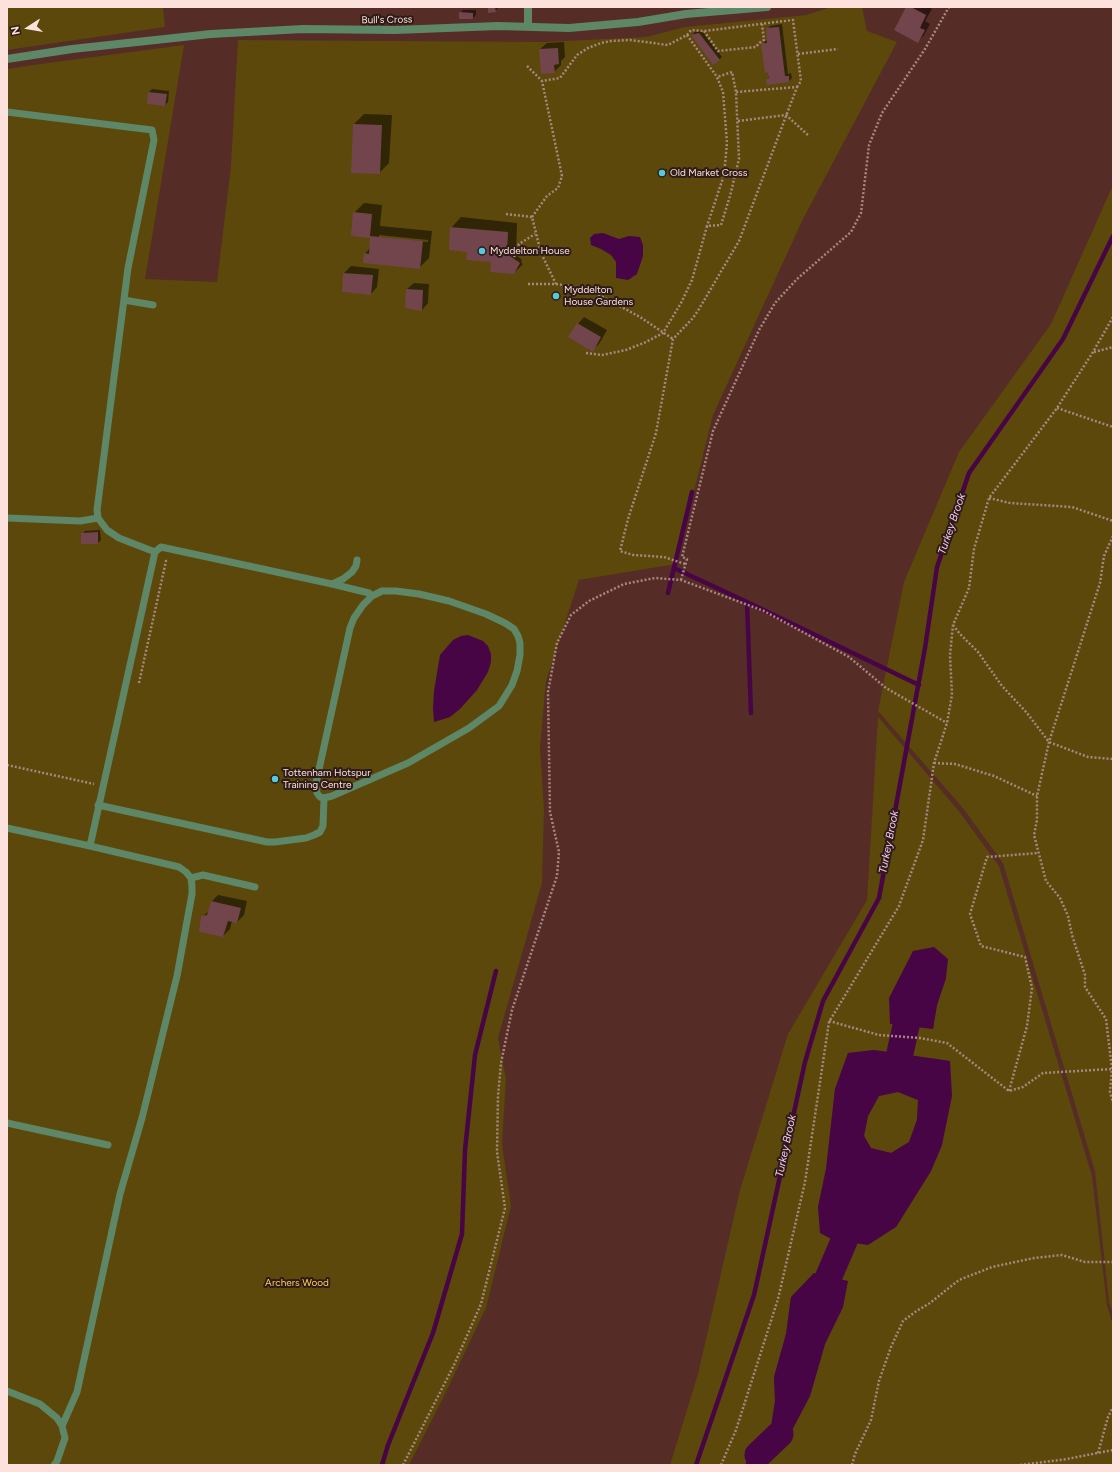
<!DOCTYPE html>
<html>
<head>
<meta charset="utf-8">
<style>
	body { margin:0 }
	#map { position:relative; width:1120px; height:1472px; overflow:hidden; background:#552c26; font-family:Figtree,sans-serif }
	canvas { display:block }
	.frame { position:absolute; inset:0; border:8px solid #fce1dc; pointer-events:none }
	.north { position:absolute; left:8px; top:8px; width:40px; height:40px; -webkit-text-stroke:3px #2e1b18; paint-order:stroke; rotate:258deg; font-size:11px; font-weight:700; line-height:16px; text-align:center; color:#fce1dc }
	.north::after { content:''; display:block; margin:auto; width:14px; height:18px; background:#fce1dc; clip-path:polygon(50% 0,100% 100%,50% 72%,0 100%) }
</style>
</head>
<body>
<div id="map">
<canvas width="1120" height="1472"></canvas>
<div class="frame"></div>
<div class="north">N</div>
</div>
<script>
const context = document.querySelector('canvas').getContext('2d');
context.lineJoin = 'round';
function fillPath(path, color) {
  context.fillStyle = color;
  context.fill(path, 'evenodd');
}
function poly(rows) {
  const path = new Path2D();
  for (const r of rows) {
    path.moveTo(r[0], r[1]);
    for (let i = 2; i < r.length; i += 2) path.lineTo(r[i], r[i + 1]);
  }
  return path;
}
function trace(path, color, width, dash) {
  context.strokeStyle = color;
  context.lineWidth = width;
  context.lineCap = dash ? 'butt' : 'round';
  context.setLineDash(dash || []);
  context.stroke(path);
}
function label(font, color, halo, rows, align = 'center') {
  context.font = font + ' Figtree,sans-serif';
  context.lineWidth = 4;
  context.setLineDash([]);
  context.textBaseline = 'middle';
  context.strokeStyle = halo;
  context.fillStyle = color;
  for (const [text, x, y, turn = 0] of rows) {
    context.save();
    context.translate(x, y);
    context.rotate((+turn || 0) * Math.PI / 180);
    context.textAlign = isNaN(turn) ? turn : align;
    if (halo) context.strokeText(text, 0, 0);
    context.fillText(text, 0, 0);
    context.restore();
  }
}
fillPath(poly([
	[7,7,163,7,165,27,7,50],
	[831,7,862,7,867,31,897,42,803,219,713,415,676,564,579,580,546,681,540,747,544,810,542,883,498,1038,506,1079,502,1144,511,1206,486,1308,446,1392,409,1465,7,1465,7,69,40,64,184,45,145,279,217,282,231,166,238,40,545,42,646,37,685,27,806,15],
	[1113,185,1113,1314,1109,1302,1095,1171,1003,863,962,807,878,711,904,582,959,452,1051,324],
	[878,717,958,810,999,866,1092,1176,1107,1305,1113,1325,1113,1465,763,1465,765,1458,751,1453,745,1465,670,1465,698,1374,740,1190,788,1034,867,900],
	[946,978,937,1005,933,1029,890,1023],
	[874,1050,950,1061,942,1145,931,1171,896,1227,818,1207,826,1169,835,1089,848,1053],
	[814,1273,847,1281,843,1307,825,1344,810,1396,790,1434,770,1433,775,1401,774,1377,786,1334,791,1297],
	[898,1092,918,1100,917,1120,909,1142,891,1153,871,1148,864,1136,868,1116,879,1096]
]), '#5b480a');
fillPath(poly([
	[603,233,619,239,629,236,640,237,643,245,643,256,637,274,628,280,616,278,616,262,611,255,601,249,591,245,590,238,594,234],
	[468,635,483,641,488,646,491,654,491,662,488,672,477,690,460,709,450,717,434,722,433,708,434,691,440,655,453,640,461,636],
	[934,947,948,959,946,978,937,1005,933,1029,890,1024,889,998,913,951],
	[874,1050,950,1061,952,1096,942,1145,931,1171,896,1227,868,1245,833,1240,820,1233,818,1207,826,1169,835,1089,848,1053],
	[898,1092,918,1100,917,1120,909,1142,891,1153,871,1148,864,1136,868,1116,879,1096],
	[814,1273,848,1281,843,1307,825,1344,810,1396,790,1434,770,1433,775,1401,774,1377,786,1334,791,1297],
	[750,1453,765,1458,763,1465,745,1465]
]), '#480545');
fillPath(poly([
	[489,7,499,7,495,11],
	[907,7,929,7,932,9,925,21,930,24,924,35,917,42],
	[463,10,476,10,476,15,473,18,460,13],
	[782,24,788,74,791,73,792,78,789,81,767,79,770,76,762,44,765,41,768,40,767,29,770,26],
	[702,31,722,57,719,60,692,35,695,32],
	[564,42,565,57,561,61,561,65,554,72,540,49,547,43],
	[152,89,169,91,168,102,165,105,149,92],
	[364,114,392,115,389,163,379,173,354,124],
	[664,169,667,169,667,171,664,174,661,174],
	[364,203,382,205,380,226,432,231,429,258,419,268,365,254,370,248,371,237,352,235,354,213],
	[379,235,428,240,428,242,379,237],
	[461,217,517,223,516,255,522,260,521,262,523,264,514,273,492,261,468,251,451,228],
	[351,266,379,269,377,287,371,294,343,292,344,273],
	[414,283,429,284,428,303,422,310,407,289],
	[584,317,607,330,599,344,592,350,578,324],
	[100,530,101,540,98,543,82,534,85,531],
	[218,895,247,901,244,915,237,922,232,921,230,929,223,936,202,917,210,910,212,901]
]), '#0007');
trace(poly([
	[674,568,747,602,919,685],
	[668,593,692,492],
	[747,602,751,713],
	[382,1465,388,1445,433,1333,462,1234,465,1150,475,1055,496,971],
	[696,1465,754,1295,805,1062,823,1001,879,898,925,648,937,567,969,473,1063,339,1113,236]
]), '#480545', 4.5);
trace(poly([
	[900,1053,906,1026],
	[829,1276,844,1241],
	[758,1455,780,1434]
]), '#480545', 27);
fillPath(poly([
	[488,7,495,7,496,12,488,13],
	[906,7,911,7,926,15,920,28,925,30,918,43,894,30],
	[459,12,473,13,473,19,459,19],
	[779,27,785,76,789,76,789,82,767,85,766,79,769,78,768,72,765,73,761,43,767,43,766,28],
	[699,33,720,60,713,65,691,35],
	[558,48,559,64,554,65,555,73,541,74,539,49],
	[148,92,167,94,165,106,147,104],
	[353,124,382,125,380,174,351,173],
	[353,212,372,214,370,236,423,241,420,269,363,263,364,253,369,254,370,238,351,236],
	[450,227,508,232,507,254,520,263,514,274,490,272,491,262,466,260,467,252,449,250],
	[343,273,373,275,371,295,342,292],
	[406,289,423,290,422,311,405,308],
	[577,323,601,337,593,352,568,337],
	[98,532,98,544,81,544,81,533],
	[211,901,241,908,237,923,228,921,223,937,201,932,199,931,201,916,207,915]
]), '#71454b');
trace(poly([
	[704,31,718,51,756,47,759,43,764,40,762,24],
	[687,35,691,30,704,31,793,20,801,81,797,87],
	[798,54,838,49],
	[527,66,542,81,560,78,577,55,588,48,601,43,611,41,630,40,668,45,687,35,717,77,723,92,727,143,724,175,707,226],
	[738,121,786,115,809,136],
	[506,214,532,217,541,253,556,284],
	[532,217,547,196,558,188,562,176,542,81],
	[514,257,519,244,535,234],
	[528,284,556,284,583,288,601,296,640,317,673,339],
	[1094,352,1113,347],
	[586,353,602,355,626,350,646,342,663,333,681,303,692,280,707,226,721,225,730,196,739,159,736,92,732,72,717,77],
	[1057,408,1113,427],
	[989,498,1010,503,1072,507,1113,521],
	[1113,536,1104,556,1100,583,1049,742,1037,796,1037,820,1034,835,1046,881,1060,898,1068,916,1072,935,1085,975,1085,987,1106,1019,1112,1069,1110,1092,1113,1103],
	[685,564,664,557,633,555,620,551,628,519,656,433,673,339,693,318,699,309,739,241,797,87,736,92],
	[681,580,687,559,682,557,713,431,759,330,775,303,797,279,851,232,861,213,869,145,882,113,925,49,949,7],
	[953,625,960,634,978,652,1002,686,1027,713,1049,742,1088,757,1113,759],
	[139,683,166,561,165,560],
	[934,763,955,764,994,776,1037,796],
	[7,765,94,784],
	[829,1021,879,1035,920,1038,947,1043,1009,1091,1023,1087,1043,1073,1112,1069],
	[1009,1091,1027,1026,1032,988,1025,957,981,946,970,914,987,857,1038,853],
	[1098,1453,1108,1417,1113,1407],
	[403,1465,454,1365,481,1304,505,1208,497,1152,498,1096,501,1063,512,1010,557,876,559,852,550,812,548,692,557,643,571,615,589,601,624,584,655,578,681,580,764,611,849,657,886,688,947,723],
	[721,1465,736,1430,778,1299,805,1182,829,1022,899,906,923,840,934,763,947,723,952,695,950,655,953,625,969,588,974,549,989,498,1057,408,1093,352,1113,317],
	[852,1465,855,1454,871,1420,879,1381,891,1347,903,1321,915,1312,930,1303,959,1280,992,1267,1034,1258,1062,1255,1085,1262,1113,1262],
	[1020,1465,1067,1459,1113,1450]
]), '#a98781', 2.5, [2, 2]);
trace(poly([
	[7,112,152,130,154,140,128,268,97,510,98,518,107,530,119,538,155,552,90,846],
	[124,300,153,305],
	[7,518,80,521,98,518],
	[155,552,161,547,332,584,369,593,372,596],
	[332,584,343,579,352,572,356,566,357,560],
	[382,591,396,591,419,594,449,601,486,614,505,623,514,629,518,636,520,643,520,655,517,671,512,685,499,706,469,728,408,763,332,796,324,798,320,797,317,793,316,783,350,628,354,618,363,605,372,596,382,591],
	[98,805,267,842,275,842,306,838,314,835,320,832,323,826,324,798],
	[7,828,90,846,179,867,186,872,191,878,192,886,192,894,177,976,142,1118,120,1194,77,1392,62,1426,65,1438,57,1461,54,1465],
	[191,878,203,875,255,887],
	[7,1123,108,1145],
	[7,1391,40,1404,57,1418,62,1426]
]), '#5d8766', 7);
trace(poly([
	[528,7,528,27],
	[7,59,72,49,211,34,303,29,395,30,498,26,569,28,638,22,686,14,767,7]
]), '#5d8766', 8);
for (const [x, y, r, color] of [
	[662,173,4,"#54cade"],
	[482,251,4,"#54cade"],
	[556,296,4,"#54cade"],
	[275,779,4,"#54cade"]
]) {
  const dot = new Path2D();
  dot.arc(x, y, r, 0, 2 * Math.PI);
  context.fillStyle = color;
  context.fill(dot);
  trace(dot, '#2e1b18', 1.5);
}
label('10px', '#fce1dc', '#2e1b18', [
	["Bull's Cross",387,20,-1]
]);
label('10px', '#fce1dc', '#2e1b18', [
	["Old Market Cross",670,173],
	["Myddelton House",490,251],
	["Myddelton",564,290],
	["House Gardens",564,302],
	["Tottenham Hotspur",283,773],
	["Training Centre",283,785]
], 'left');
label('10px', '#f9d054', '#2e1b18', [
	["Archers Wood",297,1283]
]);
label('italic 11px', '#f6c9f1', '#2e1b18', [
	["Turkey Brook",952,524,-71],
	["Turkey Brook",889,842,-79],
	["Turkey Brook",786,1146,-78]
]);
</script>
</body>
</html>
